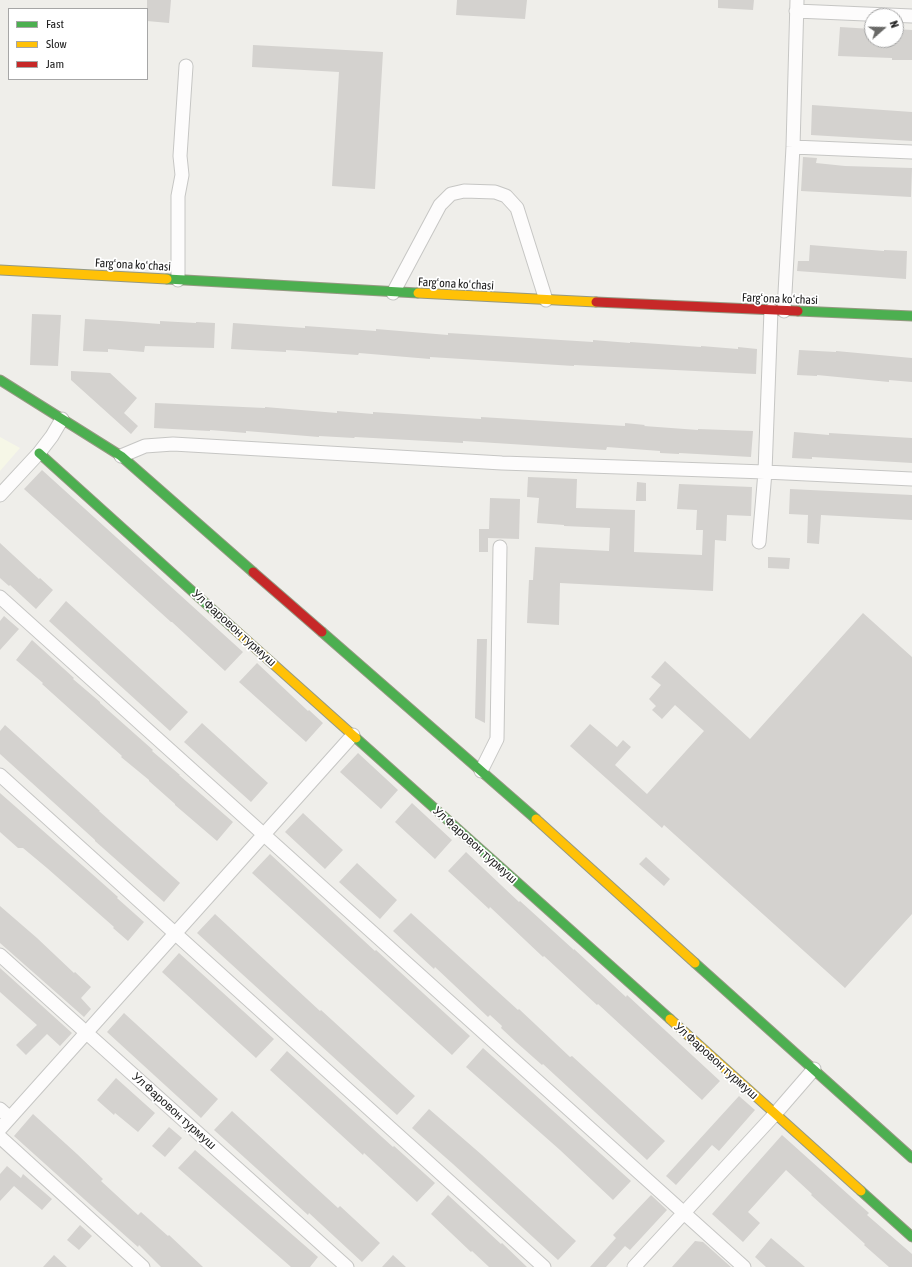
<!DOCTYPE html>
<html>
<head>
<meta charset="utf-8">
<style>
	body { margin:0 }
	#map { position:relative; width:912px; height:1267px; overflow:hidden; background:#efeeea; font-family:"Asap Condensed",sans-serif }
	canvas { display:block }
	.legend { position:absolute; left:8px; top:8px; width:140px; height:72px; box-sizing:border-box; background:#fff; border:1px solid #a6a6a6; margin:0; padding:5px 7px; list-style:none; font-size:12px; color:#212121 }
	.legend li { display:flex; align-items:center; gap:8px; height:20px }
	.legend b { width:20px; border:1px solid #a6a6a6 }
	.north { position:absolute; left:864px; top:8px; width:40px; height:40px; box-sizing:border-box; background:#fff; border:1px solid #a6a6a6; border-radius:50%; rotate:70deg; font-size:11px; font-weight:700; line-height:16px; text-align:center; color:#212121 }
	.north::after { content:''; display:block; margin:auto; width:14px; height:18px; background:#696967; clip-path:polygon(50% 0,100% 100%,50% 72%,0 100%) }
</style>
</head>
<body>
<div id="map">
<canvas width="912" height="1267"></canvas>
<ul class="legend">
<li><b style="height:5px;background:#4caf50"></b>Fast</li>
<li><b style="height:5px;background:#ffc107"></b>Slow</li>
<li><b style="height:5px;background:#c62828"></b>Jam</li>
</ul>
<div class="north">N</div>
</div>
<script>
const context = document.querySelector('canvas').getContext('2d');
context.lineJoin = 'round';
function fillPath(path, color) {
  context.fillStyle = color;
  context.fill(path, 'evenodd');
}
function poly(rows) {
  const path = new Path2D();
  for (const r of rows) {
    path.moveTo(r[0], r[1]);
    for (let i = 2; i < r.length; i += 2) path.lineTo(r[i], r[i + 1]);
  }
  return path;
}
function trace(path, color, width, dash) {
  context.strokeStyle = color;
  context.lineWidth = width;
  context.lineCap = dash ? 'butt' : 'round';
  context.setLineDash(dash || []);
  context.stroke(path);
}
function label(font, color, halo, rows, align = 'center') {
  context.font = font + ' "Asap Condensed",sans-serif';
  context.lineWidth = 3.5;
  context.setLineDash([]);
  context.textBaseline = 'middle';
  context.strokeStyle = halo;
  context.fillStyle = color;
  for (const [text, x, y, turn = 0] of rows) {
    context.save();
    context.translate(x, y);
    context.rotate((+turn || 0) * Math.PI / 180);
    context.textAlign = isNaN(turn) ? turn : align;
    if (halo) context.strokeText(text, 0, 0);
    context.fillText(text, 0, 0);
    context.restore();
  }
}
fillPath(poly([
	[0,437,20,448,0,471]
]), '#f6f7e7');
fillPath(poly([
	[147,0,171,0,169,23,147,21],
	[457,0,527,0,525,19,456,15],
	[718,0,754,0,753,10,718,8],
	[840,27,872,29,872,40,896,40,896,29,912,30,912,60,892,60,892,58,838,56],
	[253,45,383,52,375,189,332,186,339,72,252,67],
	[812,105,912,112,912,141,811,135],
	[803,157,817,158,816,163,845,166,912,168,911,197,801,191],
	[810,245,884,251,884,250,907,251,906,279,797,271,798,261,809,261],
	[32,314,61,315,58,366,30,365],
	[85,319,120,321,160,324,160,321,196,323,196,322,215,323,214,348,145,346,144,352,108,349,108,352,83,351],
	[233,323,305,328,305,326,376,331,376,329,448,335,448,333,593,342,593,340,630,343,630,342,701,347,701,346,738,349,738,347,757,349,756,374,574,365,574,366,430,357,430,359,359,353,358,355,286,350,286,352,231,349],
	[799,350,836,352,836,351,912,358,912,382,889,380,889,382,817,375,817,376,797,375],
	[71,371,110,373,137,398,124,413,138,426,131,434,71,380],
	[155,403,265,408,265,407,337,413,337,411,373,414,373,412,481,419,481,417,625,426,625,423,645,425,644,426,698,430,698,429,753,431,751,457,679,453,679,454,660,453,660,451,607,447,606,450,463,441,463,443,355,437,354,438,319,436,319,437,246,431,246,433,210,430,210,431,154,428],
	[794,432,829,435,829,433,912,438,912,463,812,457,812,459,792,458],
	[42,470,243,652,225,671,172,622,171,622,24,489],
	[528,477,577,479,576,508,635,510,634,552,702,555,703,530,696,530,697,510,677,509,679,484,752,487,751,516,727,515,726,541,715,540,713,591,560,583,559,625,527,623,529,580,533,580,535,547,609,551,610,528,564,526,564,525,537,523,539,498,527,497],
	[637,482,646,483,646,501,636,501],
	[790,489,912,495,912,520,821,515,819,544,807,543,808,515,789,514],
	[490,498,520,499,519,539,488,538,488,552,479,552,479,529,489,529],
	[0,543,39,579,40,578,53,590,36,609,10,585,9,586,0,578],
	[768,557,790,558,789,569,768,568],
	[66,601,188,712,170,731,49,621],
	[863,613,912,657,912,914,845,988,664,825,662,828,570,746,590,724,617,747,623,740,631,747,615,765,647,794,704,731,675,705,662,719,652,710,656,706,649,699,661,685,651,677,665,661,750,739],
	[4,616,19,629,0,650,0,621],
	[477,639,487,639,485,723,475,718],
	[32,640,74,678,73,679,100,702,100,703,153,750,152,751,180,775,179,775,233,822,217,841,175,805,175,804,149,781,149,780,121,757,122,756,42,684,43,683,16,660],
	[257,663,308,711,309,710,323,723,306,742,239,682],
	[202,723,268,783,251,802,184,742],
	[5,725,100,811,99,811,180,883,164,902,95,841,95,840,0,754,0,731],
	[358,753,398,790,381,809,340,772],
	[0,793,91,873,118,897,117,898,144,922,128,941,113,928,114,927,47,868,23,848,18,848,0,832],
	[412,803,452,840,435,859,395,822],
	[303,813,343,850,325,869,285,832],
	[466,852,519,902,520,901,574,950,574,949,626,997,627,995,720,1081,702,1100,598,1004,597,1005,544,956,543,957,490,907,489,909,448,871],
	[270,854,375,951,376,950,470,1036,452,1055,252,873],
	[646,857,670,879,664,886,639,864],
	[357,863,397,900,380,919,339,882],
	[0,906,37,938,74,973,75,972,91,987,81,998,91,1009,84,1017,0,943],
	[411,913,518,1010,519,1009,570,1057,572,1056,665,1141,647,1160,543,1064,542,1065,516,1042,501,1028,502,1026,490,1015,488,1017,435,967,434,969,393,931],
	[215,914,320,1011,321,1010,415,1096,397,1115,197,933],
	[179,953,274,1039,256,1058,162,972],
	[0,968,72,1033,60,1046,47,1034,26,1055,16,1045,37,1025,0,992],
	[124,1013,218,1099,201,1118,107,1032],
	[483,1048,631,1181,613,1200,560,1150,466,1067],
	[287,1051,393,1147,394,1146,435,1183,417,1202,364,1153,363,1155,270,1070],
	[116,1078,155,1113,138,1132,115,1113,114,1115,97,1100],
	[739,1096,755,1110,719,1151,712,1145,676,1185,666,1176],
	[429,1109,482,1155,576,1241,558,1260,453,1164,412,1128],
	[232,1111,338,1208,340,1206,380,1243,362,1262,309,1213,308,1215,214,1130],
	[33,1114,77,1154,103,1179,101,1181,138,1215,141,1212,168,1236,169,1235,203,1267,161,1267,139,1245,138,1247,84,1199,14,1136],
	[169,1127,182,1138,165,1157,152,1146],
	[782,1135,869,1213,867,1215,912,1254,912,1267,889,1267,864,1245,865,1244,811,1195,812,1194,786,1170,748,1212,760,1223,743,1242,712,1214],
	[195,1150,318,1257,310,1267,291,1267,178,1168],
	[7,1166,21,1178,23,1174,52,1199,42,1210,14,1186,0,1201,0,1174],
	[448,1195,501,1244,502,1243,527,1267,489,1267,472,1251,471,1252,431,1214],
	[651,1195,667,1210,630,1250,625,1246,606,1267,590,1267,616,1238,613,1235],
	[80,1225,92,1236,79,1250,67,1240],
	[771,1238,805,1267,766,1267,755,1257],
	[695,1241,703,1242,731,1267,672,1267],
	[54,1255,67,1267,43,1267],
	[393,1255,406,1267,382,1267]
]), '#d4d2cf');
const street = poly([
	[796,11,912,16],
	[793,147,912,152],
	[178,280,178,196,182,175,180,156,186,66],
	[393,293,440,205,451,194,464,191,495,192,506,196,517,208,546,300],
	[784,311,793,147,797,0],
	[121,456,145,446,173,444,502,463,765,472,912,479],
	[0,495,39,453,52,436,62,419],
	[759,542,765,472,771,310],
	[0,597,744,1267],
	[481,771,497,739,500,547],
	[0,775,544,1267],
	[0,955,347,1267],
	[0,1109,10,1118],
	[0,1129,353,735],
	[0,1137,143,1267],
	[634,1267,775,1114,814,1069]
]);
const fast = poly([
	[167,279,418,293],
	[798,311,912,316],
	[0,380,121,456,253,572],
	[39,453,233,628],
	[322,632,536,819],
	[356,738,670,1019],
	[695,963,912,1158],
	[861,1191,912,1237]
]);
const slow = poly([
	[0,270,167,279],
	[418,293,596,302],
	[233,628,356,738],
	[536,819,695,963],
	[670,1019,861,1191]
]);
const jam = poly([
	[596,302,798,311],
	[253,572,322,632]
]);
trace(street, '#c6c6c4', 15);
trace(fast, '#959982', 11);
trace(slow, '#959982', 11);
trace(jam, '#959982', 11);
trace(street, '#fdfcfc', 13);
trace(fast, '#4caf50', 9);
trace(slow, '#ffc107', 9);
trace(jam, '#c62828', 9);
label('12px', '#212121', '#fff', [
	["Fargʻona koʻchasi",133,265,3],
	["Fargʻona koʻchasi",456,284,3],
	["Fargʻona koʻchasi",780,299,2],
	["Ул Фаровон турмуш",234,628,42],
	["Ул Фаровон турмуш",475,845,42],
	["Ул Фаровон турмуш",716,1061,42],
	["Ул Фаровон турмуш",174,1111,42]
]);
</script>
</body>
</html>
